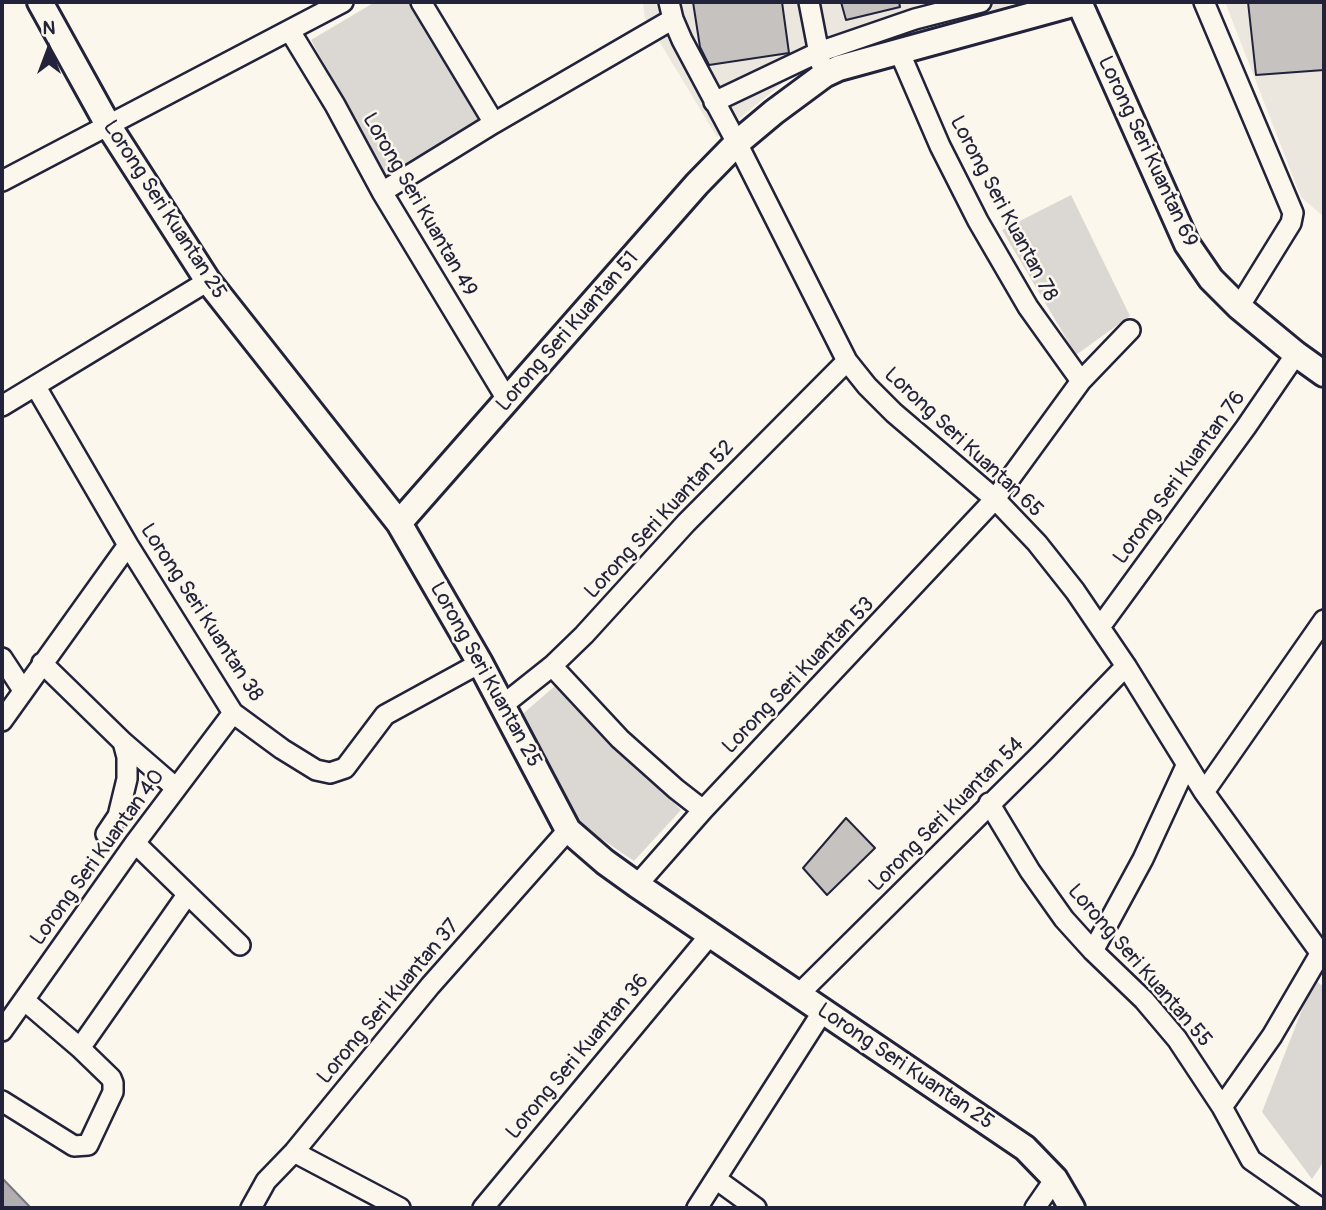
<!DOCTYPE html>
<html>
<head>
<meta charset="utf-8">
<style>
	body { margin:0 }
	#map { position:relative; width:1326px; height:1210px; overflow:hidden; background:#fbf7ec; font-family:Pangolin,sans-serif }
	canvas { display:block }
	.frame { position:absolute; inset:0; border:4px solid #22223b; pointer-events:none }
	.north { position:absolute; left:14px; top:14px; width:70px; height:70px; -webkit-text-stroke:5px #fbf7ec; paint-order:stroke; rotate:0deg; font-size:19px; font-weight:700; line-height:28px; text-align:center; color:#22223b }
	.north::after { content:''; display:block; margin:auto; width:24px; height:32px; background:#22223b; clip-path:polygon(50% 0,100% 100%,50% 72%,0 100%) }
</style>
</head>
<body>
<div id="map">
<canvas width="1326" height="1210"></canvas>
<div class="frame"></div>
<div class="north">N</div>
</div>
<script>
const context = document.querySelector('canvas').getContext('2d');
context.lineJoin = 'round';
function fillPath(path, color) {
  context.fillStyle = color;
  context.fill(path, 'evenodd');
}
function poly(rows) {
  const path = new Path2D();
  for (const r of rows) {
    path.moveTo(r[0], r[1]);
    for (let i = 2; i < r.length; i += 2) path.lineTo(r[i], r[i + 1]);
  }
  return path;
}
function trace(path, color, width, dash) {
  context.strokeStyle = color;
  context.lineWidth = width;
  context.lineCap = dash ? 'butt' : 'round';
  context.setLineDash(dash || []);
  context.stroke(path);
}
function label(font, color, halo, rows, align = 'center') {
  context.font = font + ' Pangolin,sans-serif';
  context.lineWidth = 5;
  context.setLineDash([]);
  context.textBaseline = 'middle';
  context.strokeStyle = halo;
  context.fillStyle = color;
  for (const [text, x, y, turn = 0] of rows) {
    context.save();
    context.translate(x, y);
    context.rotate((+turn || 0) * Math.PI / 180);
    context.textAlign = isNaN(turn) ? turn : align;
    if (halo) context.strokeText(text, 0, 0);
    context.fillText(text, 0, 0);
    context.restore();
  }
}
fillPath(poly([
	[643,2,1021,2,917,31,797,71,717,137,645,18],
	[1225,2,1324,2,1324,217,1301,197]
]), '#ebe7df');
fillPath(poly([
	[375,2,414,2,482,120,388,182,311,40],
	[1071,195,1130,316,1076,355,1002,230],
	[555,686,681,810,634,861,568,816,518,718],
	[1314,979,1324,987,1324,1161,1312,1179,1262,1112]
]), '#dbd8d3');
const water = poly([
	[2,1178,31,1208,2,1208,2,1178]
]);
fillPath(water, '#b1aeb0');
trace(water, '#787681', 2);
const building = poly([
	[693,2,782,2,789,53,709,65,700,47,693,2],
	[841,2,899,2,900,7,846,20,841,2],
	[1248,2,1324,2,1324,70,1256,75,1248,2],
	[846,818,875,848,827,895,803,868,846,818]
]);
fillPath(building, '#c6c2c0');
trace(building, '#22223b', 2);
const minor = poly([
	[421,2,494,123],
	[669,2,673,19,682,40,737,143,847,361,867,386,894,413,995,499,1037,543,1075,591,1126,666,1204,792,1324,958],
	[809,2,821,64],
	[1204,2,1293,213,1291,223,1239,307],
	[290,31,335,105,382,192,508,401],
	[899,51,940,146,978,221,1028,307,1081,381],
	[714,102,819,52,915,19,981,2],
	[2,181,343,2],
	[382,192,494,123,673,19],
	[36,387,128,545,233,713,282,749,316,770,330,773,345,768,385,715,480,663],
	[2,406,208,281],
	[1100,627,1246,427,1296,354],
	[2,658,23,690],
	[42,663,123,742,176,788],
	[552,666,620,739,676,789,703,810],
	[503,705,552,666,584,635,686,523,847,361],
	[2,721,128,545],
	[1204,792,1324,620],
	[989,803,1030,871,1064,919,1093,951,1144,1000,1177,1039,1222,1107,1251,1160,1320,1208],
	[106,834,118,816,127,779,127,757,123,742],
	[135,843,240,945],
	[637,885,703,810,995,499,1081,381,1130,330],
	[1093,951,1143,859,1186,766],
	[798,995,1043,752,1126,666],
	[24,1000,80,1048,187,895],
	[2,1031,135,843,233,713],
	[2,1101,74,1146,88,1145,113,1092,113,1083,111,1078,80,1048],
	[1222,1107,1272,1036,1320,954],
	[294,1152,400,1208],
	[716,1179,756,1208],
	[251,1208,266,1181,294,1152,430,986,568,830],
	[483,1208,710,935],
	[697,1208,823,1011],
	[1035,1208,1055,1179]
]);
const tertiary = poly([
	[40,2,108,125,208,281,399,523,480,663,568,830,605,862,637,885,1025,1148,1055,1179,1072,1208],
	[1079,2,1187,244,1211,279,1239,307,1296,354,1324,374],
	[399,523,697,184,737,143,774,112,824,75,839,68,1080,2]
]);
trace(minor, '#22223b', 24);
trace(tertiary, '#22223b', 30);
trace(minor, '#fbf7ec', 19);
trace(tertiary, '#fbf7ec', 24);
label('21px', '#22223b', '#fbf7ec', [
	["Lorong Seri Kuantan 69",1147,152,65],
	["Lorong Seri Kuantan 49",419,205,60],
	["Lorong Seri Kuantan 78",1003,209,62],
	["Lorong Seri Kuantan 25",164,210,57],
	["Lorong Seri Kuantan 51",568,332,-49],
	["Lorong Seri Kuantan 65",963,443,43],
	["Lorong Seri Kuantan 76",1180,478,-54],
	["Lorong Seri Kuantan 52",660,520,-47],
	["Lorong Seri Kuantan 38",201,613,57],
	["Lorong Seri Kuantan 25",485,675,61],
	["Lorong Seri Kuantan 53",799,676,-46],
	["Lorong Seri Kuantan 54",947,815,-45],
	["Lorong Seri Kuantan 40",98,858,-54],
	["Lorong Seri Kuantan 55",1139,966,49],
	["Lorong Seri Kuantan 37",389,1002,-50],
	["Lorong Seri Kuantan 36",578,1057,-50],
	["Lorong Seri Kuantan 25",905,1067,34]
]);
</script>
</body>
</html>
